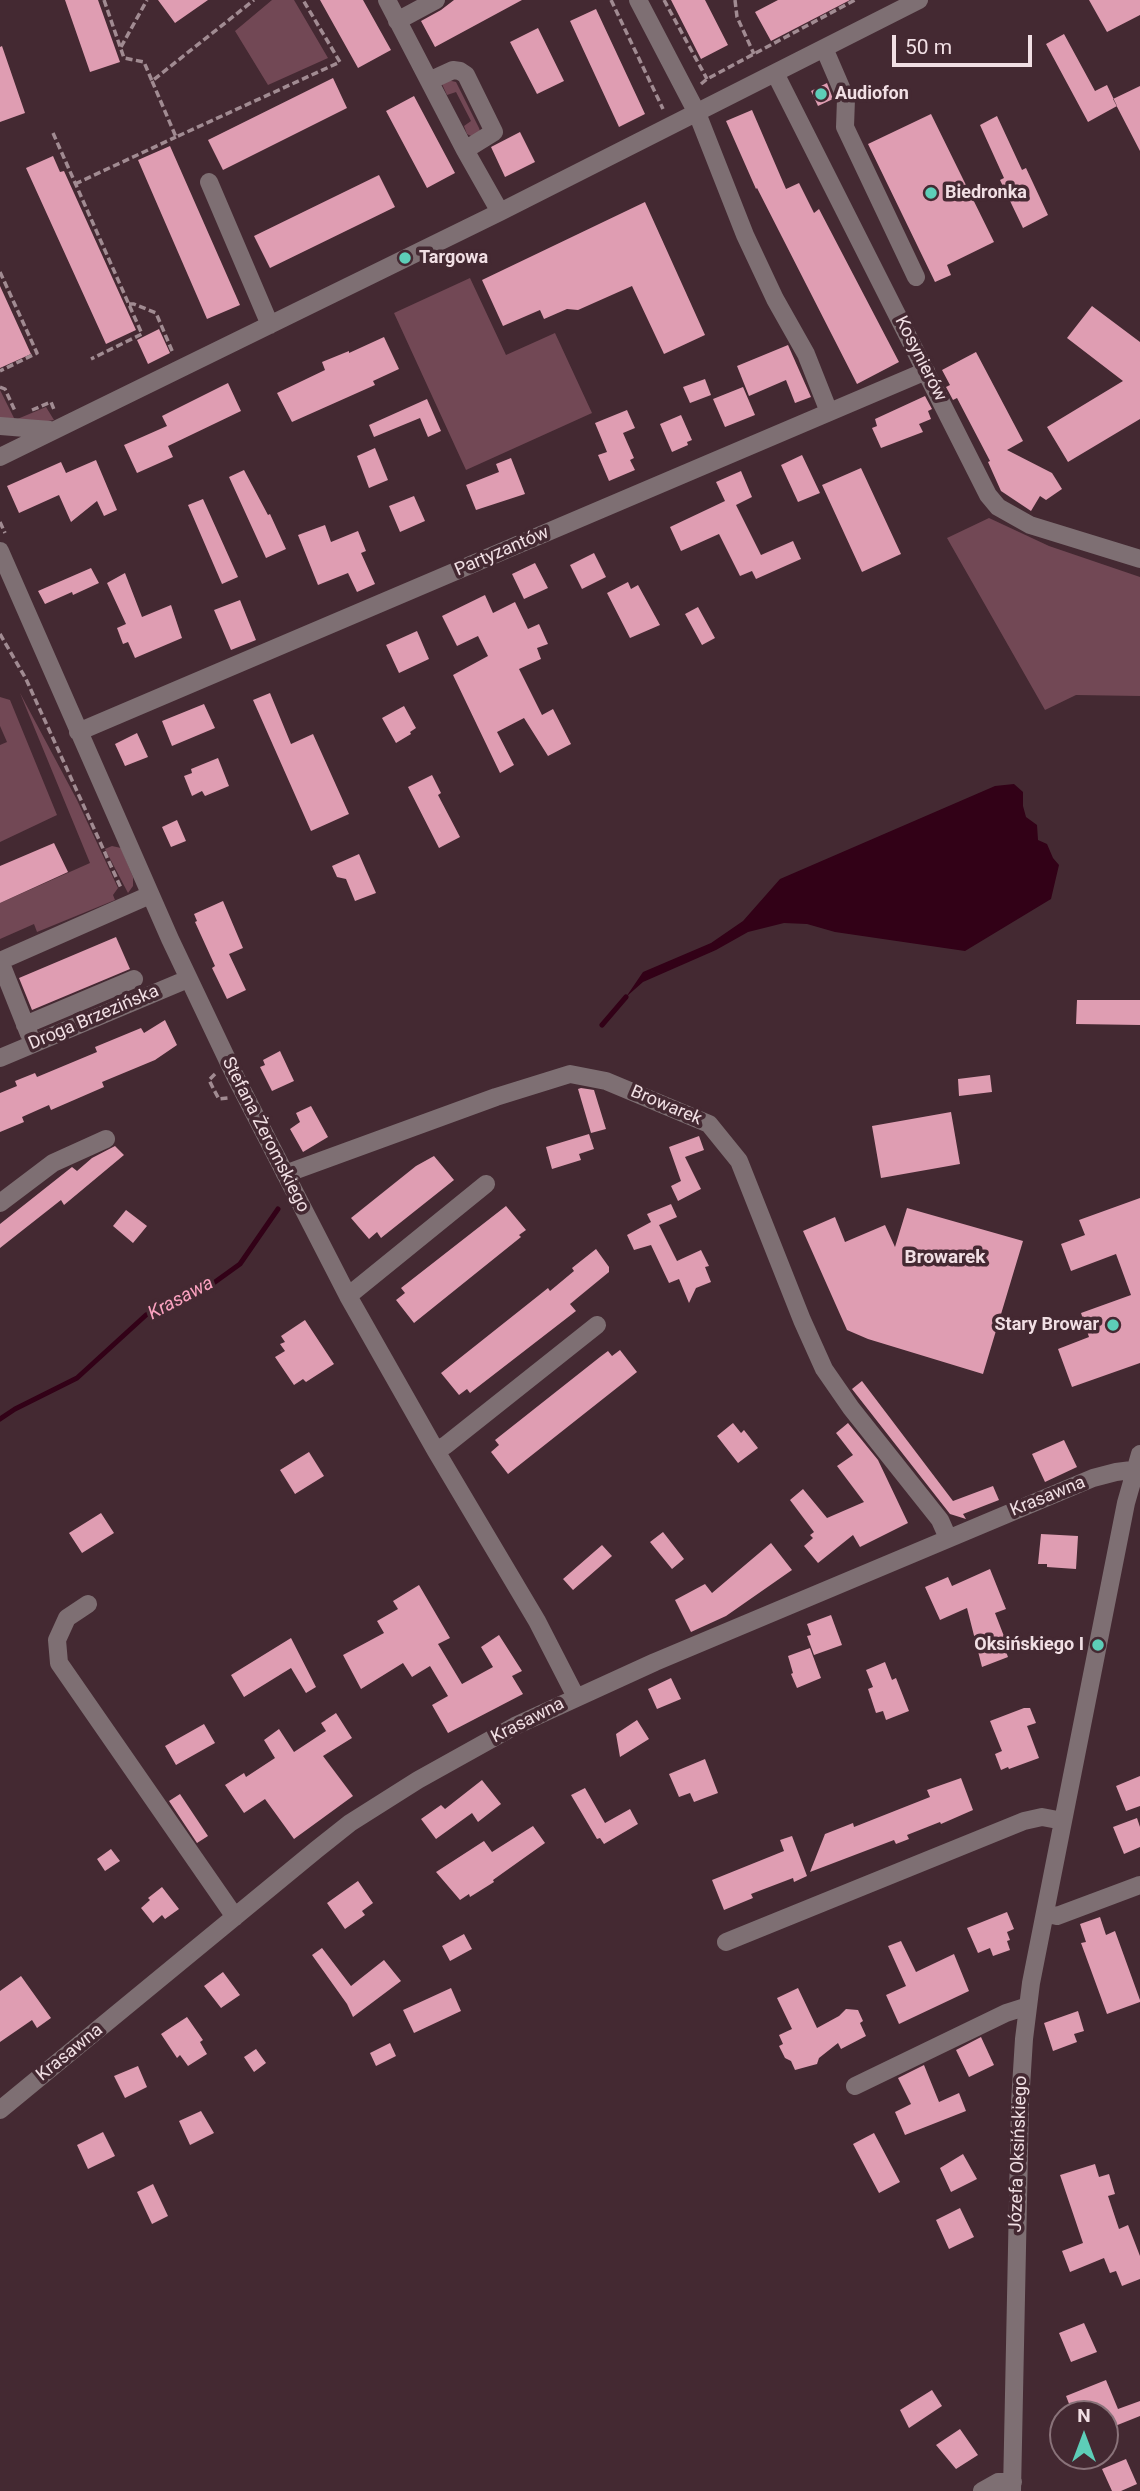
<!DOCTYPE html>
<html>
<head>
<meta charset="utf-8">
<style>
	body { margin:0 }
	#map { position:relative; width:1140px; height:2491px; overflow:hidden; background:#442932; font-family:Roboto,sans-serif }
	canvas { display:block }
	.north { position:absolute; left:1049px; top:2400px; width:70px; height:70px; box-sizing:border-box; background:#442932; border:2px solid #897279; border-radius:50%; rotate:0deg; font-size:19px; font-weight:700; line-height:28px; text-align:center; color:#f1dfe4 }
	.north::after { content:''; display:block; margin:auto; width:24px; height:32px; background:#5dceb8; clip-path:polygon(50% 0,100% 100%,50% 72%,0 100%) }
	.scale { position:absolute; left:892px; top:35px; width:140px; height:32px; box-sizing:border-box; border:4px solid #f1dfe4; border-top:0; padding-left:9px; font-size:21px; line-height:24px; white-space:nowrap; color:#f1dfe4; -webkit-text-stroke:5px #442932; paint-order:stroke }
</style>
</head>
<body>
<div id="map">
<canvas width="1140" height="2491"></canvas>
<div class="north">N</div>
<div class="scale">50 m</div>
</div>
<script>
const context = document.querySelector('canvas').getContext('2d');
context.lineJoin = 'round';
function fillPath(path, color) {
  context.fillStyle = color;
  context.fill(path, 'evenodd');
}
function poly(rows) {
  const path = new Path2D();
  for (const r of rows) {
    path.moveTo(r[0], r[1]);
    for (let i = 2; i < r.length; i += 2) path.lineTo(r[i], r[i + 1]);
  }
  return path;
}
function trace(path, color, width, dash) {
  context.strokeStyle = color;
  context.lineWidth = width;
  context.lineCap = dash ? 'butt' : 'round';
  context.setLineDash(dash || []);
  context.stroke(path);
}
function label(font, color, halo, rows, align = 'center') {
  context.font = font + ' Roboto,sans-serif';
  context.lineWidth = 7;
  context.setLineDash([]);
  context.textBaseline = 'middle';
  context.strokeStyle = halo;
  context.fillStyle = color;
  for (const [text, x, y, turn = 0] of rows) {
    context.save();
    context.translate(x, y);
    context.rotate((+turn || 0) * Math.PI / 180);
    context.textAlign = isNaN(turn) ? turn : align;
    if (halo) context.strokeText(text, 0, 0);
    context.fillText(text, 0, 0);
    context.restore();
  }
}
fillPath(poly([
	[272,0,294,0,328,58,268,85,235,31],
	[447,80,456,82,479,128,480,131,473,137,467,134,464,126,471,121,456,92,447,95,442,84],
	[470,278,506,355,555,333,592,413,466,470,394,313],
	[0,390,15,420,46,407,54,420,31,424,0,419],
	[989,518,1049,546,1140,577,1140,696,1076,695,1045,710,947,538],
	[20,693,77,800,118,888,113,895,115,900,37,932,34,924,0,939,0,903,90,863],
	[0,697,10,700,57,815,0,842,0,745,7,742,0,726],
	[112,846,121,848,133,877,133,886,128,893,105,849]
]), '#724855');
fillPath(poly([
	[1014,784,1023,792,1023,806,1026,817,1037,825,1038,840,1047,844,1053,858,1059,865,1051,899,965,951,835,932,807,924,784,923,748,932,716,950,643,982,626,997,643,972,711,943,743,921,780,879,995,786]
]), '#320117');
trace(poly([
	[602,1025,626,997],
	[0,1419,15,1409,77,1378,146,1315,215,1282,240,1264,278,1209]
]), '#320117', 5);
fillPath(poly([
	[65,0,98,0,120,62,90,72],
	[158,0,208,0,175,23],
	[320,0,363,0,391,50,358,68],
	[454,0,522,0,435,47,421,21,441,10],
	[671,0,705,0,728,45,701,59],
	[778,0,850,0,771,41,755,12],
	[1089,0,1140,0,1140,15,1107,32],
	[596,9,645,114,619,127,570,21],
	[538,28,564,81,537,94,510,42],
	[1064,34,1095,91,1107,85,1117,106,1088,122,1046,44],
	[2,46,25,113,0,122,0,47],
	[333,78,347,108,223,170,208,140],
	[827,83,833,99,818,106,811,91],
	[1140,86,1140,151,1113,99],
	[414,96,455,173,427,188,386,111],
	[752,110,786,189,799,183,814,213,819,209,899,362,857,384,757,188,756,189,726,121],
	[931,114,994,242,947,265,951,275,935,282,868,144],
	[997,116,1022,170,1026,168,1048,215,1023,228,1000,180,1004,178,980,125],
	[520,132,535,162,505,177,491,147],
	[170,146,240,305,207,319,138,160],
	[53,156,60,172,64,171,136,330,106,344,26,168],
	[379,175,395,207,270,268,254,236],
	[645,202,705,335,664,354,632,286,578,310,567,309,544,319,540,310,503,326,482,280],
	[0,286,31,354,0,368],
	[1092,306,1140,342,1140,419,1068,462,1047,427,1123,381,1067,338],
	[159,329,170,353,148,364,137,340],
	[384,337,399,369,373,381,375,385,292,422,277,393,325,370,322,362,349,351,349,353],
	[788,345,811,397,795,403,786,380,749,396,737,366],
	[976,352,1023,441,1007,450,1052,473,1062,489,1046,500,1040,496,1031,511,1001,491,988,462,990,461,957,398,953,400,946,387,950,385,942,370],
	[705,379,711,395,690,403,683,387],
	[228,383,241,411,168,446,173,457,137,473,124,445,167,426,162,416],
	[743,387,755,415,725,427,713,399],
	[925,396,932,409,928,411,931,419,919,424,923,432,881,448,872,428,877,426,875,419],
	[427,399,441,431,428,437,420,418,374,437,369,425],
	[627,410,635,428,623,433,634,458,630,460,635,470,609,481,598,455,607,452,595,423],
	[681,415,692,440,687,442,688,445,672,452,660,424],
	[375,448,388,480,369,488,357,456],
	[802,455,820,493,798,502,781,465],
	[511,458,525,494,476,510,466,485,499,472,496,464],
	[96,460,117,510,104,516,97,501,71,522,59,495,19,513,7,486,61,462,66,473],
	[861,468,901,554,862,572,822,485],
	[244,470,268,515,270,514,286,549,266,558,229,477],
	[741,471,752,497,736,505,761,555,793,541,801,559,756,579,752,571,740,576,719,534,681,551,670,527,725,501,716,482],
	[414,496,425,521,400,532,389,506],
	[203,499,238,577,222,584,188,505],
	[325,525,331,542,358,531,366,551,361,553,375,584,357,592,348,573,318,585,298,535],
	[594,553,606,577,582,589,570,565],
	[535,563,548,588,524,599,512,574],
	[91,568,99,583,73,595,72,592,45,604,38,591],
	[125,573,142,617,171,605,182,638,135,658,128,642,123,644,117,628,126,624,107,583],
	[628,582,631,589,638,585,660,625,630,638,607,593],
	[485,595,493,613,515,602,528,629,539,624,548,644,537,648,541,659,519,669,542,715,553,709,571,744,548,756,524,718,497,732,514,765,500,773,453,675,488,656,478,636,457,646,442,616],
	[240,600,256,640,231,650,214,610],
	[698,607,715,638,702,645,685,614],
	[417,631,429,659,399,673,386,645],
	[270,693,291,744,313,734,349,814,311,831,253,700],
	[204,704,215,728,172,746,162,721],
	[404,706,416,728,410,732,411,734,396,743,382,718],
	[137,733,148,757,125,766,115,744],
	[218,758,229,786,205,796,202,791,192,796,184,776,192,773,191,769],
	[432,775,441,793,438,795,460,837,439,848,408,787],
	[177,820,186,841,171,847,162,827],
	[54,843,68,872,0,903,0,866],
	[359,854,376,893,355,901,346,879,337,877,332,866],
	[223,901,243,948,229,954,246,990,227,999,212,968,215,966,195,922,197,921,194,914],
	[116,937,130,969,32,1010,19,978],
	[1077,1000,1140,1000,1140,1025,1076,1024],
	[165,1020,177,1045,155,1060,102,1082,104,1087,51,1110,49,1105,22,1117,24,1122,0,1132,0,1093,17,1086,15,1081,35,1073,37,1077,97,1052,95,1047,141,1028,144,1033],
	[280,1051,294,1081,272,1091,260,1067,265,1065,263,1060],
	[990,1075,992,1092,959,1096,958,1079],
	[581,1088,594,1090,606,1129,591,1133,578,1089],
	[311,1106,328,1137,303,1152,290,1129,300,1122,296,1113],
	[951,1112,960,1164,881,1178,872,1126],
	[589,1134,594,1149,579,1154,581,1160,552,1169,546,1147],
	[699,1136,704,1150,685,1157,701,1189,678,1201,671,1186,681,1181,669,1147],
	[115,1146,124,1155,64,1205,61,1200,0,1248,0,1224,72,1167,77,1171,92,1158],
	[434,1156,454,1180,381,1238,377,1232,369,1239,351,1218,416,1166],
	[1140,1198,1140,1363,1072,1387,1058,1349,1089,1337,1081,1313,1131,1295,1116,1254,1071,1271,1061,1244,1085,1235,1079,1220],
	[671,1204,677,1217,659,1225,677,1261,701,1250,709,1266,705,1267,711,1282,696,1288,689,1303,679,1279,669,1283,651,1245,634,1250,627,1235,651,1222,647,1214],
	[506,1206,526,1230,519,1235,521,1237,414,1323,396,1300,405,1293,401,1288],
	[907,1208,1023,1241,983,1374,868,1339,847,1330,803,1231,835,1217,845,1242,885,1225,895,1247],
	[126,1210,147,1226,133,1243,113,1226],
	[596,1249,609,1267,609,1272,570,1304,576,1311,470,1393,467,1389,459,1395,441,1373,538,1296,548,1288,550,1291,574,1271,572,1268],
	[305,1320,334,1364,306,1382,303,1379,294,1385,275,1357,285,1351,280,1344,285,1342,281,1336],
	[620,1350,637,1372,508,1474,491,1452,499,1445,495,1440,600,1357,608,1351,612,1356],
	[862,1381,953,1501,993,1486,999,1500,963,1514,966,1519,950,1514,852,1389],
	[733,1423,741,1433,744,1430,758,1448,738,1463,717,1436],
	[848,1423,878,1460,908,1523,860,1547,853,1535,818,1563,804,1546,813,1538,810,1535,814,1532,790,1500,803,1489,827,1518,864,1502,837,1466,853,1455,836,1433],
	[1064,1440,1077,1467,1045,1482,1032,1454],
	[309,1452,324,1476,295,1494,280,1470],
	[101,1513,114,1533,82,1553,69,1533],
	[663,1532,684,1559,672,1569,650,1542],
	[1041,1534,1078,1536,1076,1569,1047,1567,1047,1564,1038,1564],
	[771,1543,792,1570,726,1616,691,1632,675,1600,705,1584,712,1593],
	[602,1545,612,1556,573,1590,563,1579],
	[990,1569,1006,1609,995,1613,1007,1644,1005,1649,1008,1657,982,1667,967,1608,940,1620,925,1587,948,1577,952,1586],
	[419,1585,450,1638,438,1644,462,1684,493,1667,481,1647,499,1635,522,1671,512,1676,523,1694,448,1733,432,1705,448,1696,430,1666,412,1677,403,1663,361,1689,343,1655,384,1633,377,1621,398,1609,393,1601],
	[831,1615,842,1645,814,1655,807,1636,811,1635,807,1624],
	[291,1638,316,1687,306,1693,291,1668,244,1697,231,1675],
	[810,1648,821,1678,797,1688,791,1674,793,1673,788,1656],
	[885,1662,892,1680,896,1678,909,1711,886,1720,883,1711,876,1713,868,1689,873,1687,866,1670],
	[671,1678,681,1699,657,1709,648,1689],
	[1024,1708,1030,1708,1036,1723,1027,1726,1039,1758,1009,1769,1008,1767,1001,1770,995,1754,1002,1751,990,1721],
	[336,1713,352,1738,323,1756,353,1796,294,1839,265,1799,244,1813,225,1785,244,1773,246,1777,275,1758,264,1740,279,1729,294,1752,326,1731,321,1723],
	[637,1720,649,1739,620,1757,616,1734],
	[204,1724,215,1743,176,1765,165,1746],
	[705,1759,718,1793,694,1802,690,1793,679,1797,669,1774],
	[1140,1776,1140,1806,1126,1811,1116,1786],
	[961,1778,973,1810,941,1824,940,1822,907,1835,909,1839,896,1844,894,1840,810,1872,825,1834,853,1823,854,1827,930,1797,927,1790],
	[482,1780,501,1804,478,1822,472,1813,436,1839,421,1819,441,1805,445,1809],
	[585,1788,605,1823,630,1809,638,1824,604,1844,600,1838,597,1839,571,1795],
	[180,1794,208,1836,197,1843,169,1801],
	[1137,1818,1140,1827,1140,1847,1124,1854,1113,1827],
	[533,1826,545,1843,493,1880,494,1882,470,1897,469,1894,460,1900,436,1872,484,1841,492,1852],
	[792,1836,807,1876,794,1882,793,1878,751,1894,753,1898,724,1910,712,1880,784,1851,780,1840],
	[111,1849,120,1861,105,1871,97,1859],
	[358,1881,373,1903,362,1911,365,1915,345,1929,327,1903],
	[162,1887,179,1909,165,1919,162,1915,153,1923,141,1908,150,1900,148,1898],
	[1007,1912,1014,1929,1007,1932,1010,1940,1007,1941,1010,1950,993,1956,990,1948,978,1953,967,1928],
	[1100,1917,1106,1935,1115,1931,1140,2000,1140,2002,1107,2014,1081,1943,1086,1942,1080,1924],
	[464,1934,472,1949,450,1961,442,1946],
	[901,1941,916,1972,954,1954,969,1991,899,2024,886,1995,906,1986,888,1946],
	[322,1948,351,1986,384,1960,401,1981,353,2017,347,2004,312,1955],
	[223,1972,240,1995,221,2008,204,1986],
	[21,1976,51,2018,37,2028,32,2020,0,2042,0,1991],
	[451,1988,461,2011,414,2033,403,2010],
	[798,1988,817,2028,839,2016,846,2009,858,2010,863,2021,860,2023,866,2036,841,2049,838,2043,819,2058,817,2064,795,2070,791,2061,785,2058,779,2046,783,2044,779,2035,792,2029,777,1998],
	[1078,2011,1084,2031,1074,2034,1077,2042,1053,2051,1044,2023],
	[187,2017,203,2040,200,2042,207,2054,188,2066,180,2055,177,2058,161,2034],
	[981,2037,994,2065,969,2077,956,2050],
	[390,2043,396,2056,376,2066,370,2053],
	[256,2049,266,2063,254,2072,244,2057],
	[924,2065,939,2102,959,2093,966,2111,905,2135,895,2112,911,2104,898,2078],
	[138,2066,147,2087,125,2098,114,2076],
	[201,2111,214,2133,190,2145,179,2121],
	[103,2132,115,2156,88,2169,77,2145],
	[874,2133,900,2182,879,2193,853,2144],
	[963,2154,977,2179,951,2192,940,2168],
	[1095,2164,1099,2177,1109,2174,1115,2194,1108,2196,1119,2229,1128,2225,1140,2256,1140,2279,1122,2286,1116,2271,1110,2273,1104,2258,1070,2272,1062,2251,1083,2243,1060,2175],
	[153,2184,168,2216,152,2224,137,2192],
	[960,2208,974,2237,949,2249,936,2220],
	[1084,2323,1097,2352,1071,2362,1059,2333],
	[1106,2380,1118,2409,1140,2401,1140,2416,1105,2430,1105,2414,1073,2414,1066,2396],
	[932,2390,942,2406,909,2428,900,2410],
	[960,2429,978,2455,956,2469,936,2445],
	[1126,2459,1137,2484,1121,2491,1112,2491,1102,2469]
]), '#df9db2');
trace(poly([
	[104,0,124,58,144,62,152,81,254,0],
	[611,0,663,109],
	[664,0,707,79],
	[735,0,737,17,754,54],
	[121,47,147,0],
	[152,81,176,137,340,62,303,0],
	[701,84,707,79,855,0],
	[53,133,142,334,91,359],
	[75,184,176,137],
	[0,272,37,353,0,371],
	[129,304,134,304,156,313,173,353],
	[0,387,5,389,15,411],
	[32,410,51,402,55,412],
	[0,522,5,533],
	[0,634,26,679,121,888],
	[215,1074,209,1080,214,1090,219,1099,228,1098]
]), '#a18b92', 3.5, [7, 3.5]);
trace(poly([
	[387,0,465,150,500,212],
	[638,0,697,113,745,235,775,299,806,354,829,412],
	[397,21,436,0],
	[824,48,846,99,845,127,916,277],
	[775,73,988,495,998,507,1030,525,1140,559],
	[429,81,453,70,460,71,466,75,494,132,465,150],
	[209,182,270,325],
	[0,426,50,430],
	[0,457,500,212,919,0],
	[0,551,170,939,236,1078,348,1296,436,1451,537,1621,576,1697],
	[78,732,926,371],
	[0,961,150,895],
	[0,961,29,1034],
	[25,1025,134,979],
	[0,1058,188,979],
	[285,1174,496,1097,570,1074,606,1081,709,1124,739,1161,802,1320,824,1369,851,1408,940,1520,948,1538],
	[0,1203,53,1163,106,1139],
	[348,1296,486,1184],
	[436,1451,446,1445,597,1325],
	[88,1604,67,1618,57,1640,59,1663,235,1917],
	[1045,1913,1057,1916,1140,1885],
	[726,1942,1024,1821,1042,1817,1063,1821],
	[855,2086,1006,2013,1028,2006],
	[0,2110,316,1850,350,1823,418,1780,515,1726,655,1662,1093,1478,1116,1472,1140,1469],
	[982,2491,998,2482,1013,2482],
	[1012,2491,1020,2103,1024,2039,1031,1983,1068,1796,1126,1503,1140,1454]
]), '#7e6f73', 18);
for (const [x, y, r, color] of [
	[821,94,7,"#5dceb8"],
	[931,193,7,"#5dceb8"],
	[405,258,7,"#5dceb8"],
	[1113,1325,7,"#5dceb8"],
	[1098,1645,7,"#5dceb8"]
]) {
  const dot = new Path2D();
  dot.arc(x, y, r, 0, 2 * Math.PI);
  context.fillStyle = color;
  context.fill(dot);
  trace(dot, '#442932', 2.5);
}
label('bold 18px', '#f1dfe4', '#442932', [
	["Audiofon",835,94],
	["Biedronka",945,193],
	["Targowa",419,258],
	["Stary Browar",1099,1325,"right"],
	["Oksińskiego I",1084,1645,"right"]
], 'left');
label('18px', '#f1dfe4', '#442932', [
	["Kosynierów",920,359,63],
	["Partyzantów",502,552,-23],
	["Droga Brzezińska",94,1018,-23],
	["Browarek",666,1106,23],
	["Stefana Żeromskiego",265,1135,63],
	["Krasawna",1048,1497,-22],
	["Krasawna",528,1721,-27],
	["Krasawna",70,2053,-39],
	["Józefa Oksińskiego",1019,2154,-88]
]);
label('bold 19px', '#f1dfe4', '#442932', [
	["Browarek",945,1258]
]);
label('italic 19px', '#fca2c0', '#442932', [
	["Krasawa",181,1299,-28]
]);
</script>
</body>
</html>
